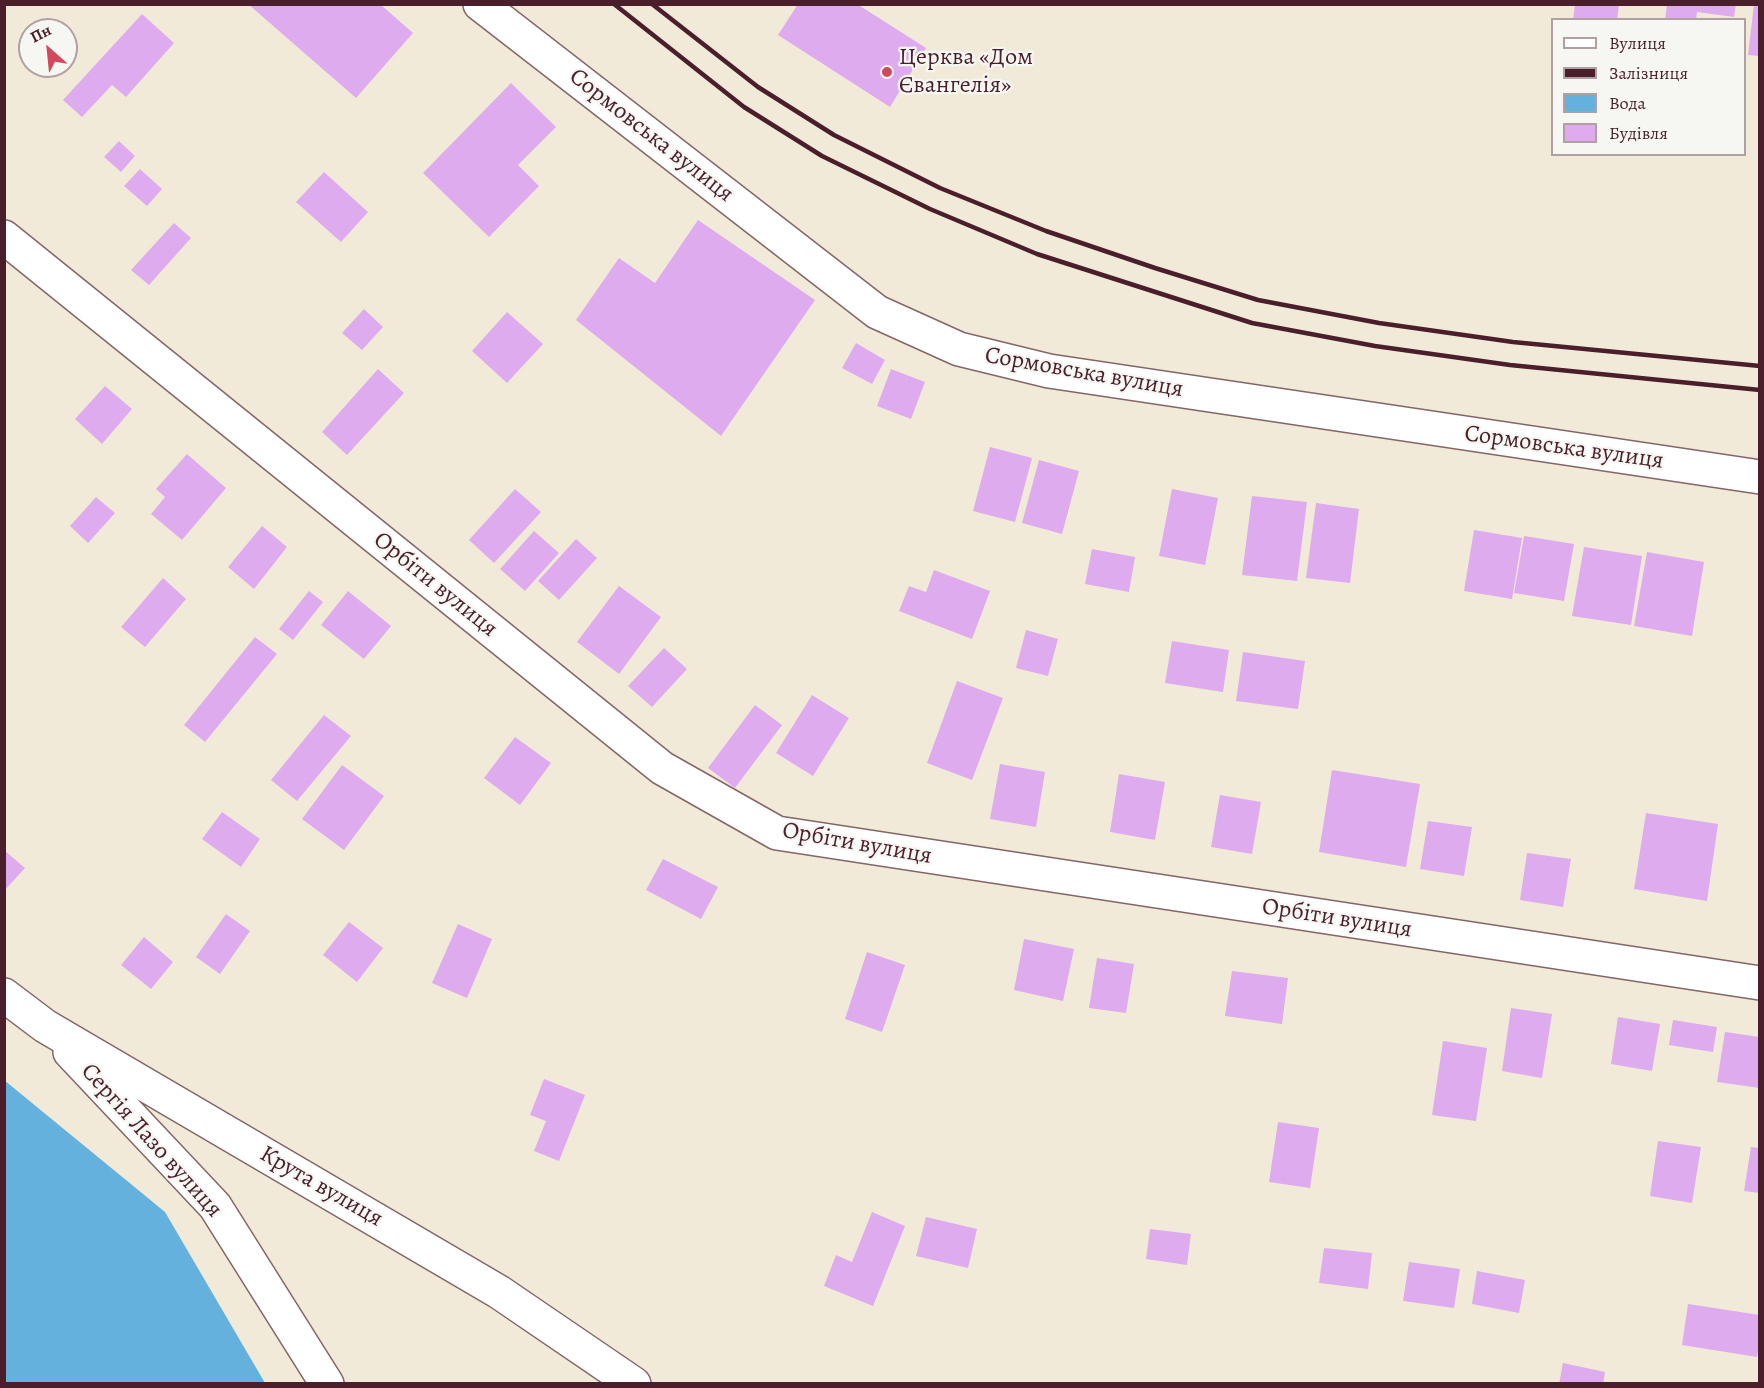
<!DOCTYPE html>
<html>
<head>
<meta charset="utf-8">
<style>
	body { margin:0 }
	#map { position:relative; width:1764px; height:1388px; overflow:hidden; background:#f1ead8; font-family:Alegreya,serif }
	canvas { display:block }
	.frame { position:absolute; inset:0; border:6px solid #4a1f2b; pointer-events:none }
	.legend { position:absolute; left:1551px; top:18px; width:195px; height:138px; box-sizing:border-box; background:#f6f6f2; border:2px solid #b1a0a2; margin:0; padding:8px 10px; list-style:none; font-size:18px; color:#4a1f2b }
	.legend li { display:flex; align-items:center; gap:12px; height:30px }
	.legend b { width:30px; border:2px solid #b1a0a2 }
	.north { position:absolute; left:18px; top:18px; width:60px; height:60px; box-sizing:border-box; background:#f6f6f2; border:2px solid #b1a0a2; border-radius:50%; rotate:333deg; font-size:16px; font-weight:700; line-height:24px; text-align:center; color:#4a1f2b }
	.north::after { content:''; display:block; margin:auto; width:21px; height:27px; background:#d1495b; clip-path:polygon(50% 0,100% 100%,50% 72%,0 100%) }
</style>
</head>
<body>
<div id="map">
<canvas width="1764" height="1388"></canvas>
<div class="frame"></div>
<ul class="legend">
<li><b style="height:8px;background:#fff"></b>Вулиця</li>
<li><b style="height:8px;background:#4a1f2b"></b>Залізниця</li>
<li><b style="height:16px;background:#65b1de"></b>Вода</li>
<li><b style="height:16px;background:#deacee"></b>Будівля</li>
</ul>
<div class="north">Пн</div>
</div>
<script>
const context = document.querySelector('canvas').getContext('2d');
context.lineJoin = 'round';
function fillPath(path, color) {
  context.fillStyle = color;
  context.fill(path, 'evenodd');
}
function poly(rows) {
  const path = new Path2D();
  for (const r of rows) {
    path.moveTo(r[0], r[1]);
    for (let i = 2; i < r.length; i += 2) path.lineTo(r[i], r[i + 1]);
  }
  return path;
}
function trace(path, color, width, dash) {
  context.strokeStyle = color;
  context.lineWidth = width;
  context.lineCap = dash ? 'butt' : 'round';
  context.setLineDash(dash || []);
  context.stroke(path);
}
function label(font, color, halo, rows, align = 'center') {
  context.font = font + ' Alegreya,serif';
  context.lineWidth = 4.5;
  context.setLineDash([]);
  context.textBaseline = 'middle';
  context.strokeStyle = halo;
  context.fillStyle = color;
  for (const [text, x, y, turn = 0] of rows) {
    context.save();
    context.translate(x, y);
    context.rotate((+turn || 0) * Math.PI / 180);
    context.textAlign = isNaN(turn) ? turn : align;
    if (halo) context.strokeText(text, 0, 0);
    context.fillText(text, 0, 0);
    context.restore();
  }
}
fillPath(poly([
	[4,1080,165,1212,265,1383,5,1383]
]), '#65b1de');
fillPath(poly([
	[248,4,380,4,413,33,356,98],
	[798,4,857,4,926,48,890,107,778,35],
	[1667,4,1736,4,1734,17,1697,12,1696,20,1665,20],
	[1754,4,1760,4,1760,56,1748,55],
	[1575,5,1619,5,1617,20,1573,20],
	[142,14,174,43,126,97,112,85,82,117,63,100],
	[511,83,556,127,518,165,539,186,489,237,423,173],
	[119,141,135,156,121,172,104,157],
	[140,169,162,189,147,206,124,186],
	[324,172,368,212,341,242,296,202],
	[698,220,815,300,721,436,576,320,619,258,655,283],
	[174,223,191,238,149,285,131,270],
	[364,309,383,327,362,350,342,333],
	[507,312,543,344,507,383,472,351],
	[856,343,885,360,872,384,842,368],
	[378,369,404,393,347,455,322,432],
	[891,369,925,382,911,419,877,406],
	[105,386,132,409,102,444,75,419],
	[990,447,1032,458,1015,522,973,511],
	[187,454,226,488,182,540,151,514,165,497,156,489],
	[1039,460,1079,471,1062,534,1022,523],
	[515,489,541,512,494,563,469,540],
	[1172,489,1218,498,1205,565,1159,556],
	[1252,496,1307,502,1297,581,1242,575],
	[96,497,115,513,88,543,70,526],
	[1316,503,1359,509,1350,583,1306,578],
	[262,526,287,547,254,589,228,567],
	[1474,530,1522,538,1512,599,1464,591],
	[534,531,559,553,525,591,500,569],
	[1524,536,1574,544,1564,601,1514,593],
	[576,539,597,558,559,600,538,581],
	[1584,547,1642,556,1631,625,1572,616],
	[1092,549,1135,557,1129,592,1085,584],
	[1647,552,1704,562,1692,636,1634,626],
	[934,570,990,591,972,639,899,611,909,586,926,592],
	[163,578,186,599,145,647,121,627],
	[619,586,661,617,619,674,577,642],
	[309,591,323,602,293,640,279,629],
	[348,591,391,626,364,659,321,625],
	[1026,630,1058,639,1048,676,1016,668],
	[255,637,277,654,205,742,184,725],
	[1172,641,1229,650,1223,692,1165,683],
	[664,648,687,669,652,707,628,686],
	[1243,652,1305,661,1298,709,1236,701],
	[957,681,1003,698,972,780,927,763],
	[812,695,849,718,813,776,776,753],
	[755,705,782,725,735,788,708,768],
	[324,715,351,736,297,801,271,780],
	[515,737,551,763,520,805,484,778],
	[1000,764,1045,772,1036,827,990,819],
	[342,765,384,796,344,850,302,819],
	[1332,770,1420,784,1406,867,1319,852],
	[1119,774,1165,782,1155,840,1110,832],
	[1220,795,1261,802,1252,854,1211,847],
	[222,812,260,839,241,867,202,839],
	[1646,813,1718,824,1707,901,1634,889],
	[1428,821,1472,827,1464,876,1420,869],
	[4,850,25,868,4,891],
	[1527,853,1571,859,1563,907,1520,900],
	[663,859,718,887,701,919,646,890],
	[226,914,250,931,220,974,196,957],
	[349,922,383,948,357,982,323,955],
	[458,924,492,939,467,998,432,983],
	[144,937,173,962,151,989,121,965],
	[1024,939,1074,949,1063,1001,1014,990],
	[867,952,905,965,882,1032,845,1019],
	[1097,958,1134,964,1126,1013,1089,1008],
	[1232,971,1288,978,1282,1024,1225,1016],
	[1511,1008,1552,1014,1542,1078,1502,1071],
	[1618,1017,1660,1024,1652,1071,1611,1064],
	[1673,1020,1717,1027,1713,1052,1669,1045],
	[1725,1032,1760,1037,1760,1088,1717,1082],
	[1443,1041,1487,1048,1476,1121,1432,1115],
	[544,1079,585,1095,559,1161,534,1151,546,1121,530,1115],
	[1278,1122,1319,1128,1310,1188,1269,1182],
	[1658,1141,1701,1147,1692,1203,1650,1196],
	[1751,1147,1760,1148,1760,1193,1744,1191],
	[872,1212,905,1226,873,1306,824,1286,836,1255,852,1262],
	[926,1217,977,1229,968,1268,916,1256],
	[1150,1229,1191,1234,1187,1265,1146,1259],
	[1324,1248,1372,1253,1368,1289,1319,1283],
	[1409,1262,1460,1269,1454,1308,1403,1301],
	[1477,1271,1525,1280,1519,1313,1472,1304],
	[1688,1304,1760,1315,1760,1340,1757,1357,1682,1345],
	[1563,1363,1605,1372,1603,1384,1559,1384]
]), '#deacee');
const minor = poly([
	[480,4,877,312,959,349,1049,371,1760,477],
	[4,237,662,768,777,833,1760,983],
	[4,995,45,1026,499,1292,634,1384],
	[70,1052,215,1206,327,1384]
]);
trace(minor, '#846668', 36);
trace(minor, '#fff', 33);
trace(poly([
	[614,4,744,107,822,156,930,209,1037,254,1252,323,1375,346,1510,365,1760,390],
	[652,4,758,87,834,135,940,188,1046,231,1155,268,1258,300,1379,323,1513,342,1760,366]
]), '#4a1f2b', 4.5);
for (const [x, y, r, color] of [
	[887,72,6,"#d1495b"]
]) {
  const dot = new Path2D();
  dot.arc(x, y, r, 0, 2 * Math.PI);
  context.fillStyle = color;
  context.fill(dot);
  trace(dot, '#f6f6f2', 2);
}
label('24px', '#4a1f2b', '#f6f6f2', [
	["Церква «Дом",899,58],
	["Євангелія»",899,86]
], 'left');
label('24px', '#4a1f2b', '#f6f6f2', [
	["Сормовська вулиця",651,136,38],
	["Сормовська вулиця",1084,373,10],
	["Сормовська вулиця",1564,448,8],
	["Орбіти вулиця",435,585,39],
	["Орбіти вулиця",857,844,10],
	["Орбіти вулиця",1337,919,9],
	["Сергія Лазо вулиця",151,1141,48],
	["Крута вулиця",321,1187,30]
]);
</script>
</body>
</html>
